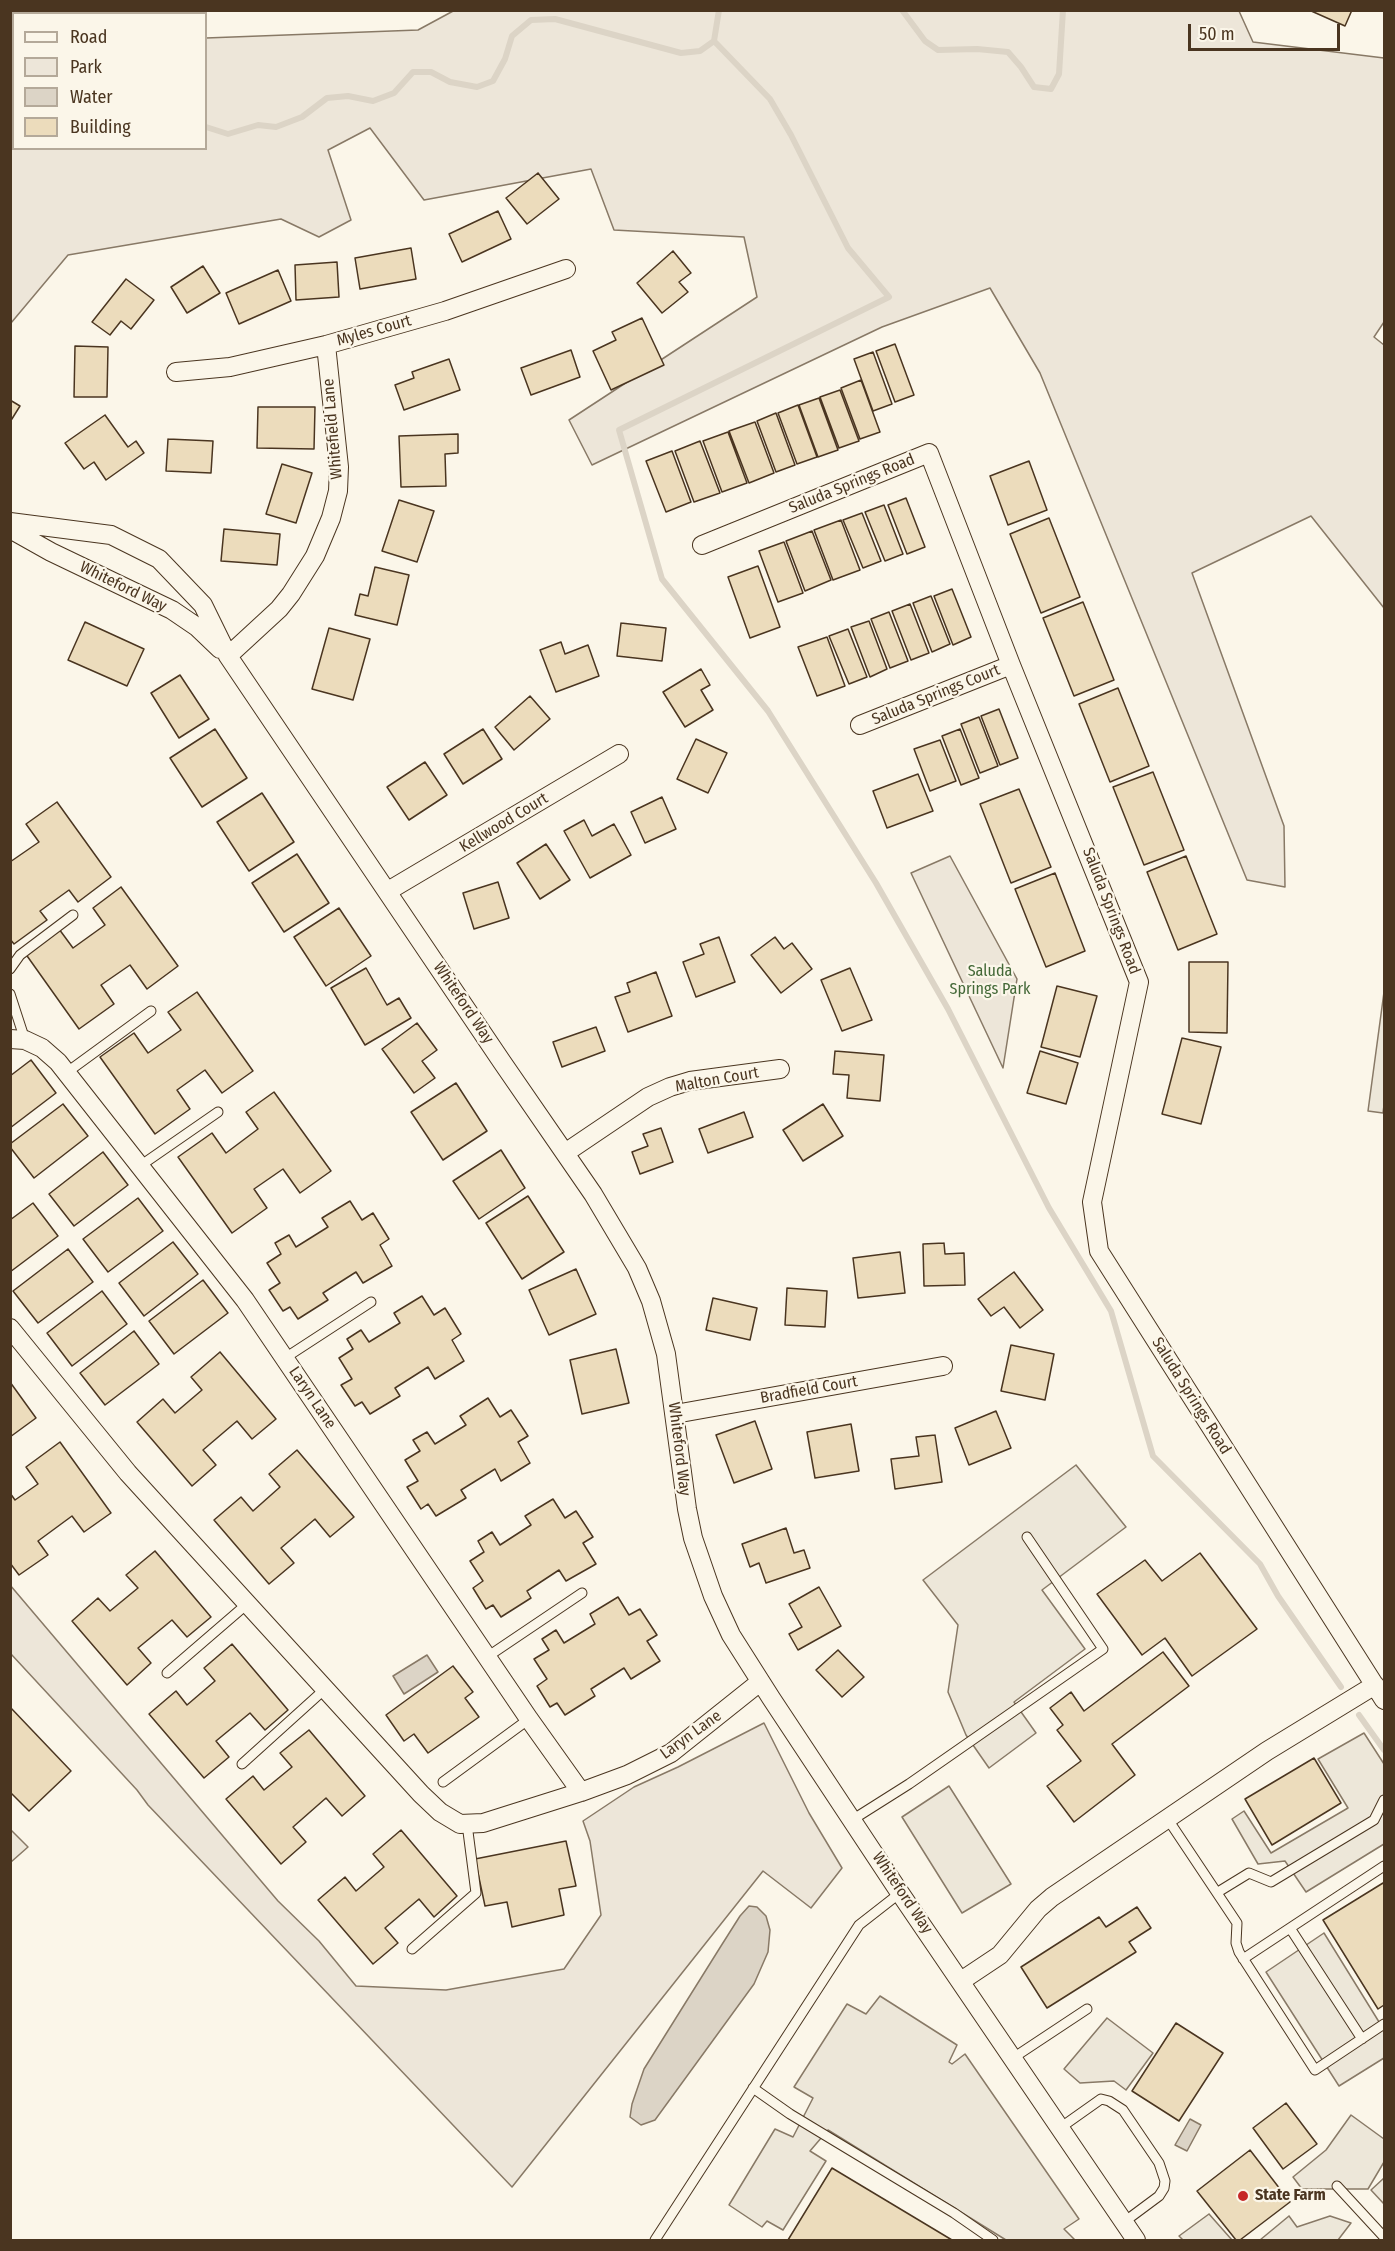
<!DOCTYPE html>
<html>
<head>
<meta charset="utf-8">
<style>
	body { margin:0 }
	#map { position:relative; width:1395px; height:2251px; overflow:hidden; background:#fbf6e9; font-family:"Fira Sans Condensed",sans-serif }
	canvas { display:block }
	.frame { position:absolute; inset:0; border:12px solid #4a3520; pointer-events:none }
	.legend { position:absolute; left:12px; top:12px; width:195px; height:138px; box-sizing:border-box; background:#fbf6e9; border:2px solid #b4a999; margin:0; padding:8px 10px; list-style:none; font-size:18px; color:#4a3520 }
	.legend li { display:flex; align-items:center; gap:12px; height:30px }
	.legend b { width:30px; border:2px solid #b4a999 }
	.scale { position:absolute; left:1188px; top:24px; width:152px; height:27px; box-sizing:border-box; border:3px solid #4a3520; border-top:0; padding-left:8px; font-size:18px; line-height:21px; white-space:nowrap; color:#4a3520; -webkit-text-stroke:4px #fbf6e9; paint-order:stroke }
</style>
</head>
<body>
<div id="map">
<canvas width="1395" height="2251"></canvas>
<div class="frame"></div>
<ul class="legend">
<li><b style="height:8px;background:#fbf6e9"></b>Road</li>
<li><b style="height:16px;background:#ede6d9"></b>Park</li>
<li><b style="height:16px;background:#dcd4c6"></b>Water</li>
<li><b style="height:16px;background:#ecdcbc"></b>Building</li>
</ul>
<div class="scale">50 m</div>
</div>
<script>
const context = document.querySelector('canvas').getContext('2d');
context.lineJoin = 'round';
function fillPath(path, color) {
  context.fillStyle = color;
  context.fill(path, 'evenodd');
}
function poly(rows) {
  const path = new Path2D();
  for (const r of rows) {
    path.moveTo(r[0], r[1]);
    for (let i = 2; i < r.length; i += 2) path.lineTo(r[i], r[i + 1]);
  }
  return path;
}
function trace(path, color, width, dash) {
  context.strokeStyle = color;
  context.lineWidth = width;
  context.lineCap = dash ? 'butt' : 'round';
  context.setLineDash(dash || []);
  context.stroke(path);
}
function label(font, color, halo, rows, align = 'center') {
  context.font = font + ' "Fira Sans Condensed",sans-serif';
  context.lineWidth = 4.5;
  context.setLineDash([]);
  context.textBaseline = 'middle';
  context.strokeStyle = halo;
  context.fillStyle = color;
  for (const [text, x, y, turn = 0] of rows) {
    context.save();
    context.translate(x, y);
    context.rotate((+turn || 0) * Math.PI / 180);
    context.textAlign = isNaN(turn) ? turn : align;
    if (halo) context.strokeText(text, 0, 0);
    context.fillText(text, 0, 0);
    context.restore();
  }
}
const green = poly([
	[455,10,1239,11,1253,42,1384,58,1384,322,1374,337,1384,345,1384,608,1311,516,1192,573,1284,826,1285,887,1247,880,1040,373,990,288,882,327,592,465,569,420,757,297,744,237,614,230,591,169,424,200,370,128,328,150,351,220,319,237,281,219,68,255,11,323,11,63,13,62,14,148,206,148,206,38,418,30,455,10],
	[950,856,1017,979,1003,1068,911,873,950,856],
	[10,1585,278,1901,319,1941,356,1986,446,1990,564,1969,601,1915,590,1841,583,1821,634,1787,678,1767,764,1723,809,1813,842,1868,811,1908,763,1871,512,2187,148,1805,137,1790,11,1654,10,1585]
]);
fillPath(green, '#ede6d9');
trace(green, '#887966', 1.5);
const parking = poly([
	[1384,992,1384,1105,1383,1113,1368,1111,1384,992],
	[1076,1465,1126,1527,1042,1590,1085,1649,1014,1702,1036,1733,989,1768,966,1735,948,1692,958,1625,923,1580,1076,1465],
	[1364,1733,1384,1764,1384,1844,1306,1892,1285,1861,1258,1864,1232,1819,1244,1811,1271,1853,1348,1808,1318,1759,1364,1733],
	[949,1786,1011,1884,962,1913,902,1817,949,1786],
	[10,1829,28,1847,11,1862,10,1862,10,1829],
	[1324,1933,1384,2030,1384,2058,1339,2086,1266,1972,1324,1933],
	[880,1996,957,2045,949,2062,952,2064,965,2054,1079,2219,1064,2229,1075,2240,1006,2240,828,2130,810,2151,826,2161,783,2230,767,2221,762,2227,729,2205,775,2129,793,2137,813,2098,794,2087,847,2004,866,2014,880,1996],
	[1107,2018,1153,2053,1126,2090,1114,2081,1080,2083,1064,2069,1107,2018],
	[1351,2115,1384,2139,1384,2162,1368,2189,1302,2189,1293,2177,1326,2150,1351,2115],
	[1384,2178,1384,2204,1371,2190,1384,2178],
	[1209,2214,1232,2240,1183,2240,1179,2236,1209,2214],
	[1289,2216,1297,2227,1330,2216,1351,2223,1338,2240,1260,2240,1289,2216]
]);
fillPath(parking, '#ede7d9');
trace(parking, '#887966', 1.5);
const water = poly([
	[427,1655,438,1672,404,1694,393,1676,427,1655],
	[749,1906,757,1907,766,1916,770,1930,768,1952,754,1984,655,2120,641,2125,630,2117,632,2104,644,2069,721,1946,740,1916,749,1906],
	[1190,2119,1201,2125,1187,2151,1175,2145,1190,2119]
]);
fillPath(water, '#dcd4c6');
trace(water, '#887966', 1.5);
trace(poly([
	[902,10,925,41,938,50,977,49,1008,52,1021,67,1034,87,1051,89,1059,74,1063,10],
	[714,41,770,99,791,135,848,248,889,297,619,430,662,579,768,711,876,883,948,1009,1049,1208,1111,1311,1153,1456,1260,1564,1278,1596,1341,1687],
	[10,106,14,105],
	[206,127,228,134,258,125,276,127,302,117,327,98,348,96,373,101,394,93,413,72,431,72,450,82,477,87,493,81,505,59,512,36,531,20,555,19,681,53,700,51,714,41,719,10],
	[1359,1715,1384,1750]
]), '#dcd4c6', 6);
const building = poly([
	[1309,10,1352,10,1345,26,1309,10],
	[538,173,559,199,527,224,506,198,538,173],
	[498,211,511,239,462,262,449,234,498,211],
	[411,248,416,279,360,289,355,258,411,248],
	[673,251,691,273,679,282,688,292,662,313,637,283,673,251],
	[337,262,339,297,296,300,295,265,337,262],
	[203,266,220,293,187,313,171,287,203,266],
	[278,270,291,301,239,324,226,293,278,270],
	[126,279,154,300,131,329,121,321,110,335,92,322,126,279],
	[642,318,664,365,611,390,593,351,616,340,612,332,642,318],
	[895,344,914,395,895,402,876,351,895,344],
	[75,346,108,347,107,397,74,397,75,346],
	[571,350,580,377,531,395,521,368,571,350],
	[873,352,892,404,873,411,854,359,873,352],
	[449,359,460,390,404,410,395,385,414,378,412,372,449,359],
	[861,380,880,432,860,439,841,388,861,380],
	[840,390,859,441,839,448,820,397,840,390],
	[819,398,838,450,818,457,799,405,819,398],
	[10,400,20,406,10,422,10,400],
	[798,405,817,457,797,464,778,413,798,405],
	[258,407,315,407,314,449,257,448,258,407],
	[776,413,795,465,776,472,757,421,776,413],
	[105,415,128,447,136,441,144,453,106,480,94,462,84,469,65,443,105,415],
	[755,422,774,473,749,483,729,431,755,422],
	[728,432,747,483,722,492,703,441,728,432],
	[458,434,458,453,445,454,446,486,401,487,399,436,458,434],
	[168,439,213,441,211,473,166,471,168,439],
	[700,441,720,493,694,502,675,451,700,441],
	[672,451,691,502,666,512,646,461,672,451],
	[1029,461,1047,510,1008,525,990,476,1029,461],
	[282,464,312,473,296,523,266,514,282,464],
	[906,498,925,547,907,554,888,505,906,498],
	[399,500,434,511,417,562,382,551,399,500],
	[884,505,903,554,885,561,865,512,884,505],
	[862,513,881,561,863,568,843,520,862,513],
	[1049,518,1080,597,1041,613,1010,534,1049,518],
	[841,520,860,570,833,580,814,530,841,520],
	[224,529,280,534,277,565,221,561,224,529],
	[812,531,831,580,805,591,786,541,812,531],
	[784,542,803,593,778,602,759,551,784,542],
	[758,566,780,627,750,638,728,577,758,566],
	[375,567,409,575,397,625,355,615,360,594,368,596,375,567],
	[952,589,971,637,953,645,934,596,952,589],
	[931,596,950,644,932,652,913,603,931,596],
	[1083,602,1114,680,1074,696,1043,618,1083,602],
	[910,604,929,653,911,660,892,611,910,604],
	[889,612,908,661,890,668,871,619,889,612],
	[869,621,887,669,870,677,851,627,869,621],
	[85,622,144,649,127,686,68,660,85,622],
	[621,623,666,628,662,661,617,656,621,623],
	[329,628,370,639,353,700,312,689,329,628],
	[848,629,867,677,849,684,829,636,848,629],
	[827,637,845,686,817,696,798,647,827,637],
	[561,642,565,654,588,645,599,676,556,692,540,650,561,642],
	[701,669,710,685,701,690,713,710,685,727,663,692,701,669],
	[180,675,209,719,179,738,151,693,180,675],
	[1118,688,1149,766,1110,782,1079,704,1118,688],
	[530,696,550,719,514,750,495,727,530,696],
	[999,709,1018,758,1000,765,981,716,999,709],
	[979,717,998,766,980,773,961,724,979,717],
	[215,729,247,778,202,807,170,758,215,729],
	[483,729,502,759,463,784,444,754,483,729],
	[960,729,979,778,961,785,942,736,960,729],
	[696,739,727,753,708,793,677,779,696,739],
	[940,740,956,781,930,791,914,749,940,740],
	[425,762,447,795,409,820,387,787,425,762],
	[1153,772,1184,850,1144,865,1113,787,1153,772],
	[918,774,933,811,887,828,873,791,918,774],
	[1019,789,1051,867,1011,883,980,804,1019,789],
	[262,793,294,842,249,871,217,822,262,793],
	[662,797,676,829,645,843,631,812,662,797],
	[57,802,111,877,78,902,69,890,40,911,47,920,14,944,10,939,10,862,39,842,26,824,57,802],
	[584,820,592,836,614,824,631,855,590,878,564,831,584,820],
	[546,844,570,880,540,899,517,863,546,844],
	[297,854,329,903,284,932,252,883,297,854],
	[1186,856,1217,934,1178,950,1147,872,1186,856],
	[1055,873,1085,951,1046,967,1015,889,1055,873],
	[498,882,509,918,474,929,463,893,498,882],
	[121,887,178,966,147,989,130,965,101,985,114,1004,79,1029,25,953,59,929,73,948,105,925,93,908,121,887],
	[339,908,371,956,326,986,294,937,339,908],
	[719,937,735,982,696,997,683,962,704,954,700,944,719,937],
	[775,937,784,949,792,943,812,969,781,993,751,955,775,937],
	[1189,962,1228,962,1227,1033,1189,1032,1189,962],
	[366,968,387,1005,399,998,411,1018,365,1045,331,988,366,968],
	[850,968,872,1020,842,1031,821,980,850,968],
	[656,972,672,1016,628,1032,615,997,630,992,627,983,656,972],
	[1057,986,1097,996,1080,1057,1041,1047,1057,986],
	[197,992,253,1071,222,1093,205,1070,177,1090,190,1109,155,1134,100,1057,134,1033,148,1053,181,1030,168,1012,197,992],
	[417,1023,437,1050,422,1061,435,1078,414,1093,382,1049,417,1023],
	[596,1027,605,1051,562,1067,553,1042,596,1027],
	[1182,1038,1221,1047,1201,1124,1162,1114,1182,1038],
	[835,1051,884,1055,880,1101,847,1098,849,1075,833,1074,835,1051],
	[1040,1051,1078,1063,1066,1104,1027,1093,1040,1051],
	[31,1060,56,1093,10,1128,10,1076,31,1060],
	[456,1083,487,1131,443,1160,411,1112,456,1083],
	[274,1092,331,1171,300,1193,283,1169,254,1189,267,1208,232,1233,178,1157,212,1133,226,1153,258,1129,246,1112,274,1092],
	[63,1104,88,1136,34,1178,10,1147,10,1144,63,1104],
	[823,1104,843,1136,803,1161,783,1130,823,1104],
	[744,1112,753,1137,708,1153,699,1129,744,1112],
	[661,1128,673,1162,640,1174,632,1152,648,1146,643,1134,661,1128],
	[501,1150,525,1188,479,1219,453,1181,501,1150],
	[103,1152,128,1185,74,1226,49,1194,103,1152],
	[528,1196,564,1252,522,1279,486,1223,528,1196],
	[138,1198,163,1231,108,1272,83,1239,138,1198],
	[350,1201,362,1220,373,1213,389,1239,380,1245,392,1266,363,1283,356,1272,323,1293,328,1300,298,1319,290,1307,283,1311,269,1290,280,1283,267,1263,281,1254,275,1243,289,1235,296,1247,328,1227,322,1218,350,1201],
	[33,1203,58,1236,10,1272,10,1220,33,1203],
	[173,1242,198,1274,144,1316,119,1283,173,1242],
	[944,1243,945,1254,964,1253,965,1285,924,1286,923,1244,944,1243],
	[68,1249,93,1282,38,1323,13,1291,68,1249],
	[900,1252,905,1293,858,1298,853,1258,900,1252],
	[576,1269,596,1314,549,1335,529,1290,576,1269],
	[1014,1272,1043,1310,1020,1328,1004,1307,991,1316,978,1299,1014,1272],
	[203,1280,228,1313,174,1354,149,1321,203,1280],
	[787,1288,827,1291,825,1327,785,1325,787,1288],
	[102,1291,127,1324,72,1366,47,1333,102,1291],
	[422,1296,434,1315,445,1308,461,1334,452,1340,464,1361,435,1379,428,1367,395,1388,400,1396,370,1414,362,1402,355,1406,341,1385,352,1379,339,1358,353,1349,347,1339,361,1330,369,1342,400,1323,394,1313,422,1296],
	[713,1298,757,1308,750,1340,706,1330,713,1298],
	[134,1331,159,1364,105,1405,80,1373,134,1331],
	[1011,1345,1054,1354,1045,1400,1001,1391,1011,1345],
	[616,1349,629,1403,582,1414,570,1360,616,1349],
	[220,1352,276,1419,252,1439,237,1421,203,1450,216,1465,192,1486,137,1422,163,1399,175,1413,202,1390,191,1377,220,1352],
	[10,1382,36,1418,10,1437,10,1382],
	[488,1398,500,1417,511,1410,528,1436,518,1442,530,1463,501,1481,495,1469,461,1490,466,1498,436,1516,428,1504,421,1509,407,1487,418,1481,405,1460,420,1451,413,1440,427,1432,435,1444,466,1425,460,1416,488,1398],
	[996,1411,1011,1448,969,1465,955,1428,996,1411],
	[755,1421,772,1469,734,1483,716,1435,755,1421],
	[851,1424,859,1471,815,1478,807,1432,851,1424],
	[935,1435,942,1482,895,1489,891,1459,919,1456,916,1437,935,1435],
	[60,1442,111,1513,84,1532,72,1516,38,1541,48,1555,19,1575,10,1563,10,1493,15,1500,38,1484,26,1467,60,1442],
	[297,1450,354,1517,330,1537,315,1519,281,1548,294,1563,269,1584,214,1520,241,1497,253,1511,280,1487,269,1474,297,1450],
	[553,1499,565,1518,576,1511,593,1537,583,1543,596,1564,566,1581,559,1570,527,1591,531,1598,501,1617,493,1605,486,1609,473,1588,483,1581,470,1561,484,1552,478,1541,492,1532,500,1545,531,1525,525,1516,553,1499],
	[786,1528,794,1553,804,1550,810,1568,766,1583,759,1563,750,1567,742,1544,786,1528],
	[155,1551,211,1617,187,1637,172,1620,138,1648,151,1663,127,1685,72,1621,98,1598,110,1611,138,1588,126,1575,155,1551],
	[1200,1553,1257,1629,1192,1676,1165,1638,1142,1655,1097,1594,1145,1560,1162,1581,1200,1553],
	[819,1587,841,1626,798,1650,789,1634,802,1627,789,1604,819,1587],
	[618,1597,629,1615,640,1609,657,1635,647,1641,660,1661,631,1679,624,1668,591,1689,595,1696,565,1715,557,1703,550,1707,537,1686,547,1679,534,1659,549,1650,542,1639,556,1630,564,1643,595,1624,590,1614,618,1597],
	[232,1644,288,1710,265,1730,250,1713,216,1741,229,1757,204,1778,149,1714,176,1691,187,1705,215,1681,204,1668,232,1644],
	[838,1650,864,1677,842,1697,816,1670,838,1650],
	[1163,1652,1189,1686,1112,1744,1135,1775,1074,1822,1047,1786,1081,1761,1057,1730,1063,1725,1050,1708,1071,1692,1084,1711,1163,1652],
	[453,1666,473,1692,465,1698,479,1717,428,1753,414,1734,404,1741,386,1715,453,1666],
	[10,1707,71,1771,29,1811,10,1792,10,1707],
	[309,1730,365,1796,342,1816,326,1798,293,1827,306,1842,281,1864,226,1799,253,1776,264,1790,292,1767,280,1753,309,1730],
	[1314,1758,1341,1803,1272,1845,1245,1799,1314,1758],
	[401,1830,457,1896,434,1917,419,1899,385,1928,398,1943,373,1964,318,1900,345,1877,356,1891,384,1867,373,1854,401,1830],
	[566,1841,576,1886,559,1889,564,1915,512,1927,507,1902,485,1906,475,1859,566,1841],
	[1383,1883,1384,1885,1384,2005,1378,2009,1323,1920,1383,1883],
	[1137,1907,1151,1928,1129,1942,1136,1952,1047,2008,1021,1967,1099,1917,1106,1927,1137,1907],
	[1176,2023,1223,2053,1179,2121,1132,2091,1176,2023],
	[1286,2103,1317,2144,1283,2169,1253,2128,1286,2103],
	[1250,2150,1290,2202,1240,2240,1236,2240,1197,2191,1250,2150],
	[832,2168,952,2240,788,2240,832,2168]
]);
fillPath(building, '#ecdcbc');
trace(building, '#4a3520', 1.5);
const service = poly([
	[10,969,20,955,73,915],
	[10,994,25,1040],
	[66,1073,151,1011],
	[140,1166,218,1112],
	[285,1358,371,1302],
	[487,1657,582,1593],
	[167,1673,247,1604],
	[242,1764,325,1689],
	[443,1782,529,1719],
	[1167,1818,1237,1923,1236,1943,1239,1952,1315,2070,1384,2024],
	[852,1820,909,1784,1103,1649,1027,1537],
	[1218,1892,1249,1873,1271,1882,1374,1820,1384,1800],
	[1290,1928,1362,2039],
	[412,1949,476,1893,467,1824],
	[1243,1959,1384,1866],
	[1013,2058,1087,2009],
	[753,2088,790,2114,954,2213,993,2240],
	[1060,2128,1101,2099,1109,2101,1123,2110,1159,2163,1165,2181,1164,2188,1159,2196,1124,2222],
	[1337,2186,1384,2237],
	[655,2240,859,1925,900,1893]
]);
const minor = poly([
	[176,372,230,367,326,345,445,311,566,269],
	[10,522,111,535,159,559,203,605,228,656,502,1062,593,1194,637,1268,651,1301,666,1354,687,1509,693,1538,713,1596,731,1635,771,1698,900,1893,1136,2240],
	[10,529,51,552,172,610,197,627,220,649],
	[702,545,929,453,1011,665,1139,982,1092,1202,1099,1251,1384,1700],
	[228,656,279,609,291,594,315,556,331,518,338,491,339,467,326,345],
	[860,725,1011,665],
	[388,891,619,754],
	[10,1039,25,1040,42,1048,58,1062,245,1300,529,1719,581,1792],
	[565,1153,648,1097,670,1087,690,1081,780,1069],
	[10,1328,128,1473,421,1794,440,1812,460,1824,483,1823,581,1792,627,1775,671,1753,760,1682],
	[675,1414,943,1366],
	[961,1981,1000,1955,1038,1909,1052,1897,1267,1751,1375,1685]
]);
trace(service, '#4a3520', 11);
trace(minor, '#4a3520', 20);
trace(service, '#fbf6e9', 9);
trace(minor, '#fbf6e9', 18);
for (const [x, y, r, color] of [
	[1243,2196,6,"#c62828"]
]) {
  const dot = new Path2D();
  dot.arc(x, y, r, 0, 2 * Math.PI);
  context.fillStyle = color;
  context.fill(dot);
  trace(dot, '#fbf6e9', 2);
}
label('16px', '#4a3520', '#fbf6e9', [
	["Myles Court",374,331,-16],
	["Whitefield Lane",333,429,-95],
	["Saluda Springs Road",852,484,-22],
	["Whiteford Way",123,587,26],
	["Saluda Springs Court",936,695,-22],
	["Kellwood Court",504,823,-31],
	["Saluda Springs Road",1111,911,69],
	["Whiteford Way",463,1003,56],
	["Malton Court",717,1080,-10],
	["Bradfield Court",809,1390,-10],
	["Saluda Springs Road",1191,1396,58],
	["Laryn Lane",312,1398,56],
	["Whiteford Way",679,1449,83],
	["Laryn Lane",691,1735,-36],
	["Whiteford Way",902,1893,56]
]);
label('16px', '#436837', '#fbf6e9', [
	["Saluda",990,972],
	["Springs Park",990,990]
]);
label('bold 16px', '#4a3520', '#fbf6e9', [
	["State Farm",1255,2196]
], 'left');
</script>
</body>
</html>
